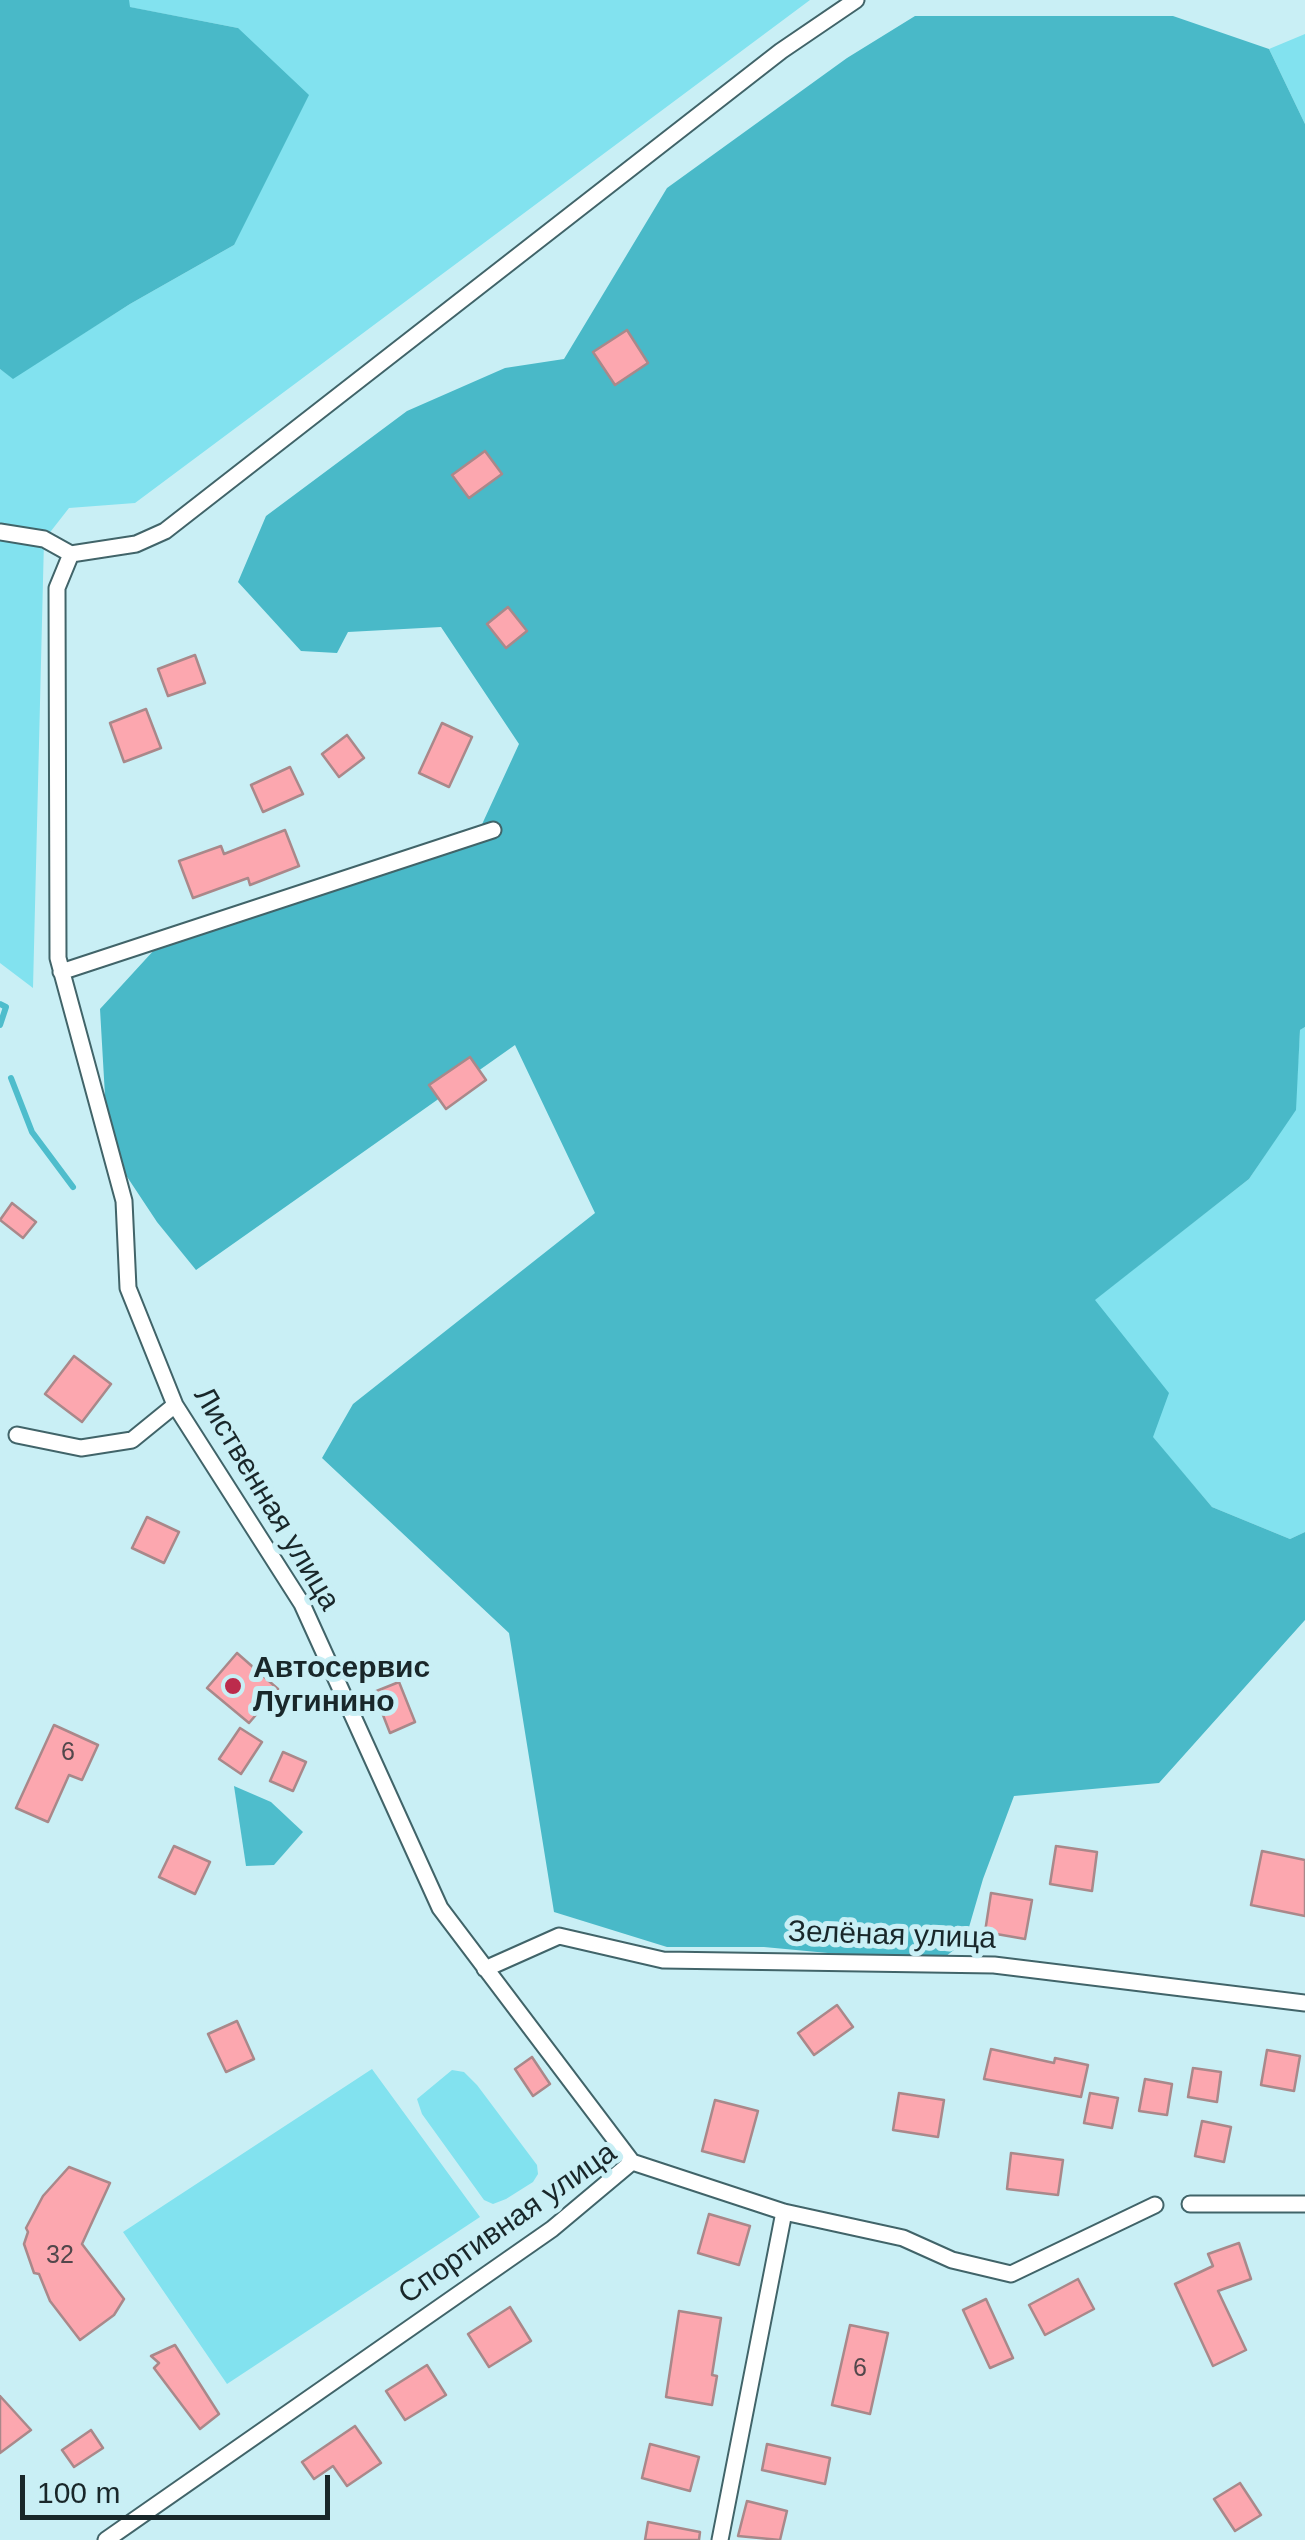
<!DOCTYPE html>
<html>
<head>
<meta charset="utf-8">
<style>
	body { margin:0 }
	#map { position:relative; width:1305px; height:2540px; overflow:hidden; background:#c9eff5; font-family:Helvetica,sans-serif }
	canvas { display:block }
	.scale { position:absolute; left:20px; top:2475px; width:310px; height:45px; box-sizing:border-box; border:5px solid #19272a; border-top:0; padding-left:12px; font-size:30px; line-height:35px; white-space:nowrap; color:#19272a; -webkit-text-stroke:8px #c9eff5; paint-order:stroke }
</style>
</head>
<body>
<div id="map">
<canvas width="1305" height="2540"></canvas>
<div class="scale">100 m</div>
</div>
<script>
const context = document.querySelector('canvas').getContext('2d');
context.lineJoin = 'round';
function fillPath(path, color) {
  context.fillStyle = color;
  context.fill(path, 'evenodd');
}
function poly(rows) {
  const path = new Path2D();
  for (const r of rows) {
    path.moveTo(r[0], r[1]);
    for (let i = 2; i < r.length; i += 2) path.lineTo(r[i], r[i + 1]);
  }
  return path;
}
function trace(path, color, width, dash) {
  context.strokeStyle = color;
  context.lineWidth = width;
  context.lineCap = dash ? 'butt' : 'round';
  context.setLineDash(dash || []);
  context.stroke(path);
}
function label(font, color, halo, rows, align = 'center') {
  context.font = font + ' Helvetica,sans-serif';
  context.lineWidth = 10;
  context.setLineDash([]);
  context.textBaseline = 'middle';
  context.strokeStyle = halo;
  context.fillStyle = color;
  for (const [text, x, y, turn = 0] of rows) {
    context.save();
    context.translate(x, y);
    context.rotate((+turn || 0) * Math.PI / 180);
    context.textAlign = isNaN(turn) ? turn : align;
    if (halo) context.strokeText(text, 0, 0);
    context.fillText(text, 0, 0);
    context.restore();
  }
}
fillPath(poly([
	[129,0,810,0,135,503,69,508,44,540,33,988,0,963,0,369,13,378,130,304,234,245,238,28,129,7],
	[1305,34,1305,124,1269,49],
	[1305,1027,1305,1532,1290,1539,1212,1507,1152,1437,1094,1300,1249,1179,1295,1110,1300,1030],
	[372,2069,480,2217,227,2384,123,2232],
	[452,2070,464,2072,477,2085,537,2165,538,2174,533,2182,506,2199,493,2204,484,2200,422,2114,417,2099]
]), '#82e2ef');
fillPath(poly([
	[0,0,129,0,130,7,238,28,309,95,234,245,130,304,13,379,0,369],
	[915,16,1173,16,1269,49,1305,124,1305,1027,1300,1030,1296,1110,1249,1179,1095,1300,1169,1393,1153,1437,1212,1507,1290,1539,1305,1532,1305,1620,1159,1783,1014,1796,983,1879,965,1941,930,1969,860,1956,764,1947,667,1947,554,1912,509,1633,322,1458,353,1404,595,1213,515,1045,196,1270,157,1222,108,1148,100,1009,155,949,472,846,519,744,441,627,348,632,337,653,301,651,238,582,266,516,407,411,505,368,564,359,667,188,847,58]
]), '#49b9c8');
fillPath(poly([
	[234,1786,271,1802,303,1832,274,1865,246,1866]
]), '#4ebdcc');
trace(poly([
	[0,1004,6,1007,0,1025],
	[11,1078,32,1132,73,1187]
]), '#4ebdcc', 6);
const building = poly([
	[627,330,648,363,615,385,593,352,627,330],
	[485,451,502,474,469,498,452,475,485,451],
	[508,607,527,631,506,648,487,624,508,607],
	[195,655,205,683,168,696,158,669,195,655],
	[146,709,161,748,124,762,110,723,146,709],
	[442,723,472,737,449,787,419,773,442,723],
	[347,735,364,758,339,777,322,754,347,735],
	[290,767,303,794,263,812,251,785,290,767],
	[285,830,299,866,250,885,248,878,193,898,179,861,221,846,224,854,285,830],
	[470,1057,486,1080,446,1109,429,1085,470,1057],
	[12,1203,36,1222,23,1238,0,1220,12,1203],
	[74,1356,111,1384,82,1422,45,1394,74,1356],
	[147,1517,179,1532,164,1563,132,1548,147,1517],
	[237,1653,278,1689,249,1723,207,1688,237,1653],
	[399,1682,415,1722,390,1733,374,1692,399,1682],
	[54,1725,98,1745,82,1780,69,1775,48,1822,16,1808,54,1725],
	[240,1728,262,1742,241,1774,219,1759,240,1728],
	[283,1752,306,1762,293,1791,270,1781,283,1752],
	[174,1846,210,1862,195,1894,159,1877,174,1846],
	[1056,1846,1097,1852,1092,1891,1050,1884,1056,1846],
	[1262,1851,1305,1860,1305,1916,1251,1905,1262,1851],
	[991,1893,1032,1900,1025,1939,985,1932,991,1893],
	[837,2005,853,2027,814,2055,798,2033,837,2005],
	[237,2021,254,2059,226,2072,208,2034,237,2021],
	[991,2049,1054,2063,1055,2058,1088,2065,1081,2097,984,2079,991,2049],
	[1267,2050,1300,2056,1294,2091,1261,2085,1267,2050],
	[532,2057,550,2084,533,2096,515,2069,532,2057],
	[1193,2068,1221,2072,1217,2102,1188,2097,1193,2068],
	[1145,2079,1172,2084,1167,2115,1139,2111,1145,2079],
	[899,2093,944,2100,938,2137,893,2130,899,2093],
	[1090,2093,1118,2098,1112,2128,1084,2123,1090,2093],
	[715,2100,758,2111,744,2162,702,2151,715,2100],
	[1202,2121,1231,2127,1224,2162,1195,2156,1202,2121],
	[1011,2153,1063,2160,1058,2195,1007,2189,1011,2153],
	[69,2167,110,2183,82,2244,124,2299,114,2315,80,2340,50,2301,39,2274,34,2273,24,2244,28,2232,26,2228,43,2196,69,2167],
	[709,2214,750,2226,739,2265,698,2253,709,2214],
	[1239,2243,1251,2279,1218,2291,1246,2350,1213,2366,1175,2284,1213,2266,1208,2254,1239,2243],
	[1078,2279,1094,2309,1045,2335,1029,2305,1078,2279],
	[986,2299,1013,2358,990,2368,963,2310,986,2299],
	[510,2307,531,2341,489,2367,468,2334,510,2307],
	[679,2311,721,2318,712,2375,717,2376,712,2405,666,2397,679,2311],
	[850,2325,888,2333,870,2414,832,2405,850,2325],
	[175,2345,219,2414,200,2429,154,2368,159,2363,151,2356,175,2345],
	[427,2365,446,2395,405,2420,386,2391,427,2365],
	[0,2396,31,2430,0,2453,0,2396],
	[355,2426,381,2463,347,2486,333,2466,314,2479,302,2462,355,2426],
	[91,2430,103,2448,74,2467,62,2450,91,2430],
	[650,2444,699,2457,690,2491,642,2478,650,2444],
	[767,2444,830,2458,825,2484,762,2470,767,2444],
	[1240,2483,1261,2515,1235,2531,1214,2499,1240,2483],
	[747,2501,787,2511,780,2540,738,2536,747,2501],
	[648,2522,700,2532,699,2540,645,2540,648,2522]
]);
fillPath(building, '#fca7af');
trace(building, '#a9888a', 2.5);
const street = poly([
	[0,532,44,539,71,554,136,544,165,531,781,51,856,0],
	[71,554,57,588,58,958,124,1201,128,1288,175,1405,302,1604,440,1908,632,2162],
	[61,972,493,830],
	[17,1435,81,1448,132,1440,175,1405],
	[485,1969,559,1936,663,1960,994,1965,1305,2003],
	[1190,2204,1305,2204],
	[106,2540,552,2229,632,2162,784,2212,903,2238,952,2260,1011,2274,1155,2205],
	[720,2540,784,2212]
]);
trace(street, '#416469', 19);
trace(street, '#fff', 15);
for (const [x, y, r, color] of [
	[233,1686,10,"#bc2b4c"]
]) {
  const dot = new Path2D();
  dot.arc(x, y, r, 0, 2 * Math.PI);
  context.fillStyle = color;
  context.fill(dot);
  trace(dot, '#c9eff5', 4);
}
label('25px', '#52474b', null, [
	["6",68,1753],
	["32",60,2256],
	["6",860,2369]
]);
label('30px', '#19272a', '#c9eff5', [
	["Лиственная улица",266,1499,59],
	["Зелёная улица",892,1936,2],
	["Спортивная улица",508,2224,-35]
]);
label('bold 30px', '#19272a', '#c9eff5', [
	["Автосервис",253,1669],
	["Лугинино",253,1703]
], 'left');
</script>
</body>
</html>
